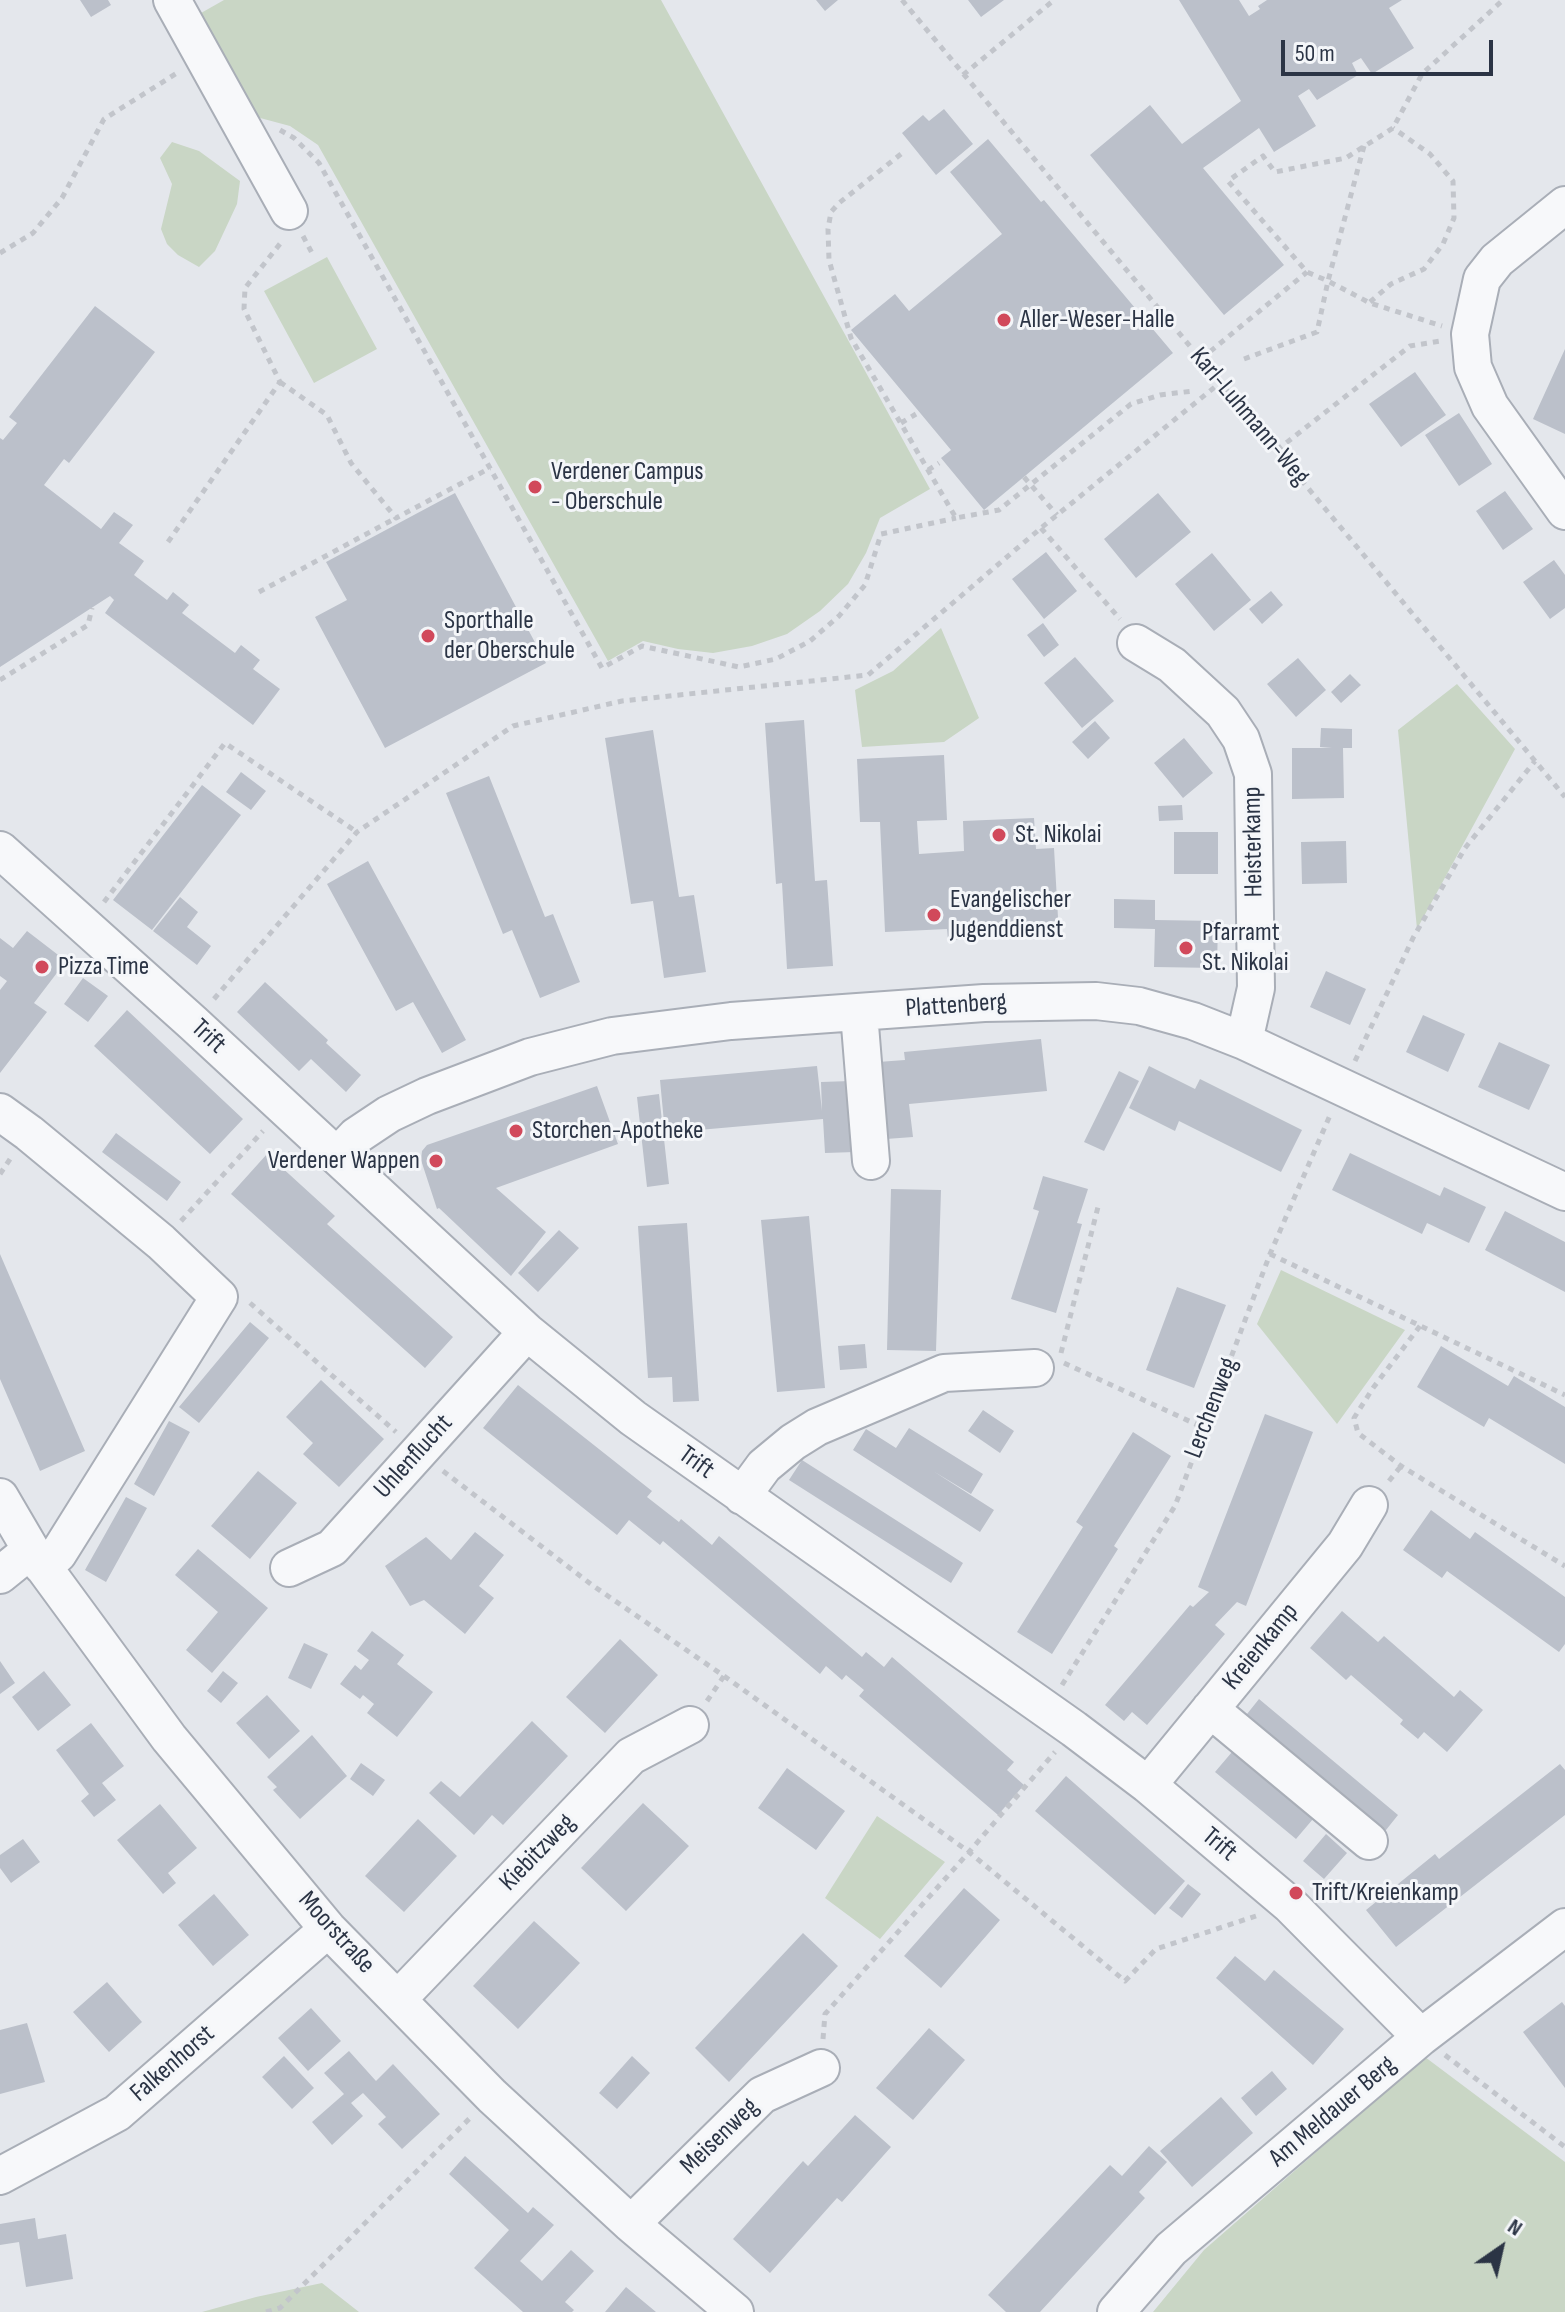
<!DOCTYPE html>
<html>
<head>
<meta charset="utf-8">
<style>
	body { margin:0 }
	#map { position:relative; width:1565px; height:2312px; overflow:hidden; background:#e4e7ec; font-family:"Sofia Sans Condensed",sans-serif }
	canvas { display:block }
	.north { position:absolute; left:1461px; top:2208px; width:80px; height:80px; -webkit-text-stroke:6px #f4f6f9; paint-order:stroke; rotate:34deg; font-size:22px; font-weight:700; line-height:32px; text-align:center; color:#2b3445 }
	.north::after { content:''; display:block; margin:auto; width:28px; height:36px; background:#2b3445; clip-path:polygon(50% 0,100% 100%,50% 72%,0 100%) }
	.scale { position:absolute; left:1281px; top:40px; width:212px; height:36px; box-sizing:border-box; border:4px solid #2b3445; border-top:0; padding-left:10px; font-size:24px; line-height:28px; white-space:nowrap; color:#2b3445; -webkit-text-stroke:6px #f4f6f9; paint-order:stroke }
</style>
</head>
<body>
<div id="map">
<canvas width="1565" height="2312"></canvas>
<div class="north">N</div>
<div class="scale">50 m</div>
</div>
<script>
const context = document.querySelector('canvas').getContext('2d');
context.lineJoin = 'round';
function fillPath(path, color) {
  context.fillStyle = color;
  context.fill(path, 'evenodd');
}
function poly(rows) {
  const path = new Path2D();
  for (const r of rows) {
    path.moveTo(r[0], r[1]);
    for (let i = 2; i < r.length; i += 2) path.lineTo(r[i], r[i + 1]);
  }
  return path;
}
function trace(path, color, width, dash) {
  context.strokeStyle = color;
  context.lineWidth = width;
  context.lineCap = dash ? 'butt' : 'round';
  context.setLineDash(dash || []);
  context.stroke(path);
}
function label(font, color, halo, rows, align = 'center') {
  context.font = font + ' "Sofia Sans Condensed",sans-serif';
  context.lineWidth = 6;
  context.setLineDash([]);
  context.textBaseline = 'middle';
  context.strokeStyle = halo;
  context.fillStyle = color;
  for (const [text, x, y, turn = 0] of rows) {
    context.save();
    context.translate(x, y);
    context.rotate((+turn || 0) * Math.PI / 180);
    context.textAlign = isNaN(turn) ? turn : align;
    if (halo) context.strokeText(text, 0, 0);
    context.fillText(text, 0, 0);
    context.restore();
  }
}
fillPath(poly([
	[224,0,661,0,930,489,880,518,866,553,848,584,820,611,787,634,752,646,713,653,678,649,643,641,608,661,318,145,290,126,249,115,194,17],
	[172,142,199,151,240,181,237,204,215,251,199,267,178,255,167,244,161,229,172,184,160,158],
	[327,257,377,349,314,383,264,291],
	[941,628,979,718,944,742,862,747,855,690,893,671],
	[1457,684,1515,749,1417,929,1398,730],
	[1281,1270,1405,1330,1337,1424,1257,1324],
	[877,1816,945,1862,880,1939,825,1898],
	[1425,2057,1565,2162,1565,2312,1153,2312,1204,2250],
	[322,2283,359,2312,202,2312,256,2297]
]), '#c9d6c5');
fillPath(poly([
	[80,0,108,0,111,5,91,17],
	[816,0,838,0,825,11],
	[968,0,1004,0,981,17],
	[1179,0,1239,0,1249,16,1260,9,1258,6,1267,0,1402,0,1389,8,1414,48,1372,74,1361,58,1352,63,1358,75,1317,100,1309,89,1298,96,1316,126,1274,152,1259,128,1203,168,1284,265,1224,315,1090,155,1150,105,1182,144,1241,101],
	[944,109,973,144,936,175,902,133,923,115,929,121],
	[988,139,1041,202,1044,200,1173,353,984,510,941,458,951,450,851,330,895,294,909,311,1002,234,950,172],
	[95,306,155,352,69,463,64,459,44,485,101,529,114,512,133,525,119,543,144,561,134,575,167,600,173,592,189,605,182,613,235,653,241,645,260,660,253,669,280,689,253,725,105,613,114,600,110,596,0,667,0,438,3,440,17,423,9,417],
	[1565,349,1565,434,1533,419],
	[1415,372,1446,415,1401,447,1369,404],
	[1459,413,1492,464,1459,486,1425,435],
	[1505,491,1533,529,1503,550,1476,511],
	[455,493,546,663,385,748,315,617,347,600,326,562],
	[1158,493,1191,532,1136,578,1104,539],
	[1046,552,1077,591,1044,619,1012,579],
	[1212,553,1251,600,1214,631,1175,584],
	[1554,560,1565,575,1565,608,1550,619,1523,582],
	[1271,591,1283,605,1262,624,1249,609],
	[1043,623,1059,645,1044,657,1027,635],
	[1075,657,1114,701,1082,728,1044,683],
	[1298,658,1326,690,1296,717,1267,684],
	[1350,674,1361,685,1341,703,1331,692],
	[804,720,815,881,827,880,833,966,787,969,782,883,776,884,765,723],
	[1095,721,1110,738,1088,759,1072,742],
	[1321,728,1352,729,1352,748,1343,748,1344,798,1292,799,1292,748,1332,748,1320,747],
	[653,730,679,897,694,895,706,972,664,978,653,901,631,904,605,738],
	[1184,738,1213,773,1183,798,1154,763],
	[944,755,947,820,917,821,919,854,964,851,963,821,1034,818,1036,849,1054,848,1059,935,948,940,947,929,885,932,880,822,860,822,857,759],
	[241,772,266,791,251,810,226,792],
	[489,776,545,917,553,914,580,982,540,998,512,930,503,934,446,793],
	[202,785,241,815,152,930,113,900],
	[1182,805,1183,820,1159,821,1158,806],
	[1174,832,1218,832,1218,874,1174,874],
	[1346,841,1347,883,1302,884,1301,842],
	[368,861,466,1040,442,1053,413,1002,396,1011,327,884],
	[180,897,198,912,187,927,211,946,197,965,153,931],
	[1114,899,1155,900,1155,920,1218,921,1217,968,1154,967,1155,929,1114,928],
	[27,931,66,961,34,1003,47,1012,0,1073,0,990,7,981,0,976,0,938,13,948],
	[1326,971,1366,989,1350,1025,1310,1007],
	[83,978,108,996,88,1022,64,1004],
	[265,982,328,1040,326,1043,361,1075,346,1092,311,1059,299,1071,237,1012],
	[127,1010,243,1119,210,1154,94,1046],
	[1423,1015,1465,1034,1448,1072,1406,1052],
	[1041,1039,1047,1091,909,1104,913,1137,886,1139,878,1062,905,1060,904,1052],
	[1499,1042,1550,1065,1529,1110,1478,1087],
	[817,1066,822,1111,821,1082,851,1081,855,1152,825,1153,823,1119,665,1133,660,1080],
	[1149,1066,1195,1089,1200,1079,1302,1130,1281,1172,1179,1121,1175,1131,1129,1108],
	[1119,1071,1139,1081,1104,1151,1084,1142],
	[597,1086,618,1144,496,1188,546,1232,511,1276,439,1208,437,1209,421,1160,422,1151,427,1145],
	[659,1094,669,1184,647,1187,637,1097],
	[116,1133,181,1182,167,1201,102,1152],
	[1350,1153,1440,1196,1444,1187,1486,1207,1469,1243,1427,1223,1422,1234,1332,1190],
	[267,1154,335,1216,327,1224,453,1337,425,1368,231,1194],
	[1043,1176,1088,1189,1077,1223,1082,1224,1056,1313,1011,1299,1039,1211,1033,1209],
	[891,1189,941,1190,936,1351,887,1350],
	[1505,1211,1565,1242,1565,1292,1485,1250],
	[809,1216,825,1388,777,1392,761,1220],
	[687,1223,699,1401,673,1402,672,1377,648,1378,638,1226],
	[559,1230,579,1248,538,1292,518,1273],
	[0,1254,85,1451,40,1471,0,1379],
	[1177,1287,1226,1305,1194,1388,1146,1370],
	[250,1322,269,1338,199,1423,179,1407],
	[865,1344,867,1368,840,1370,838,1346],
	[1441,1346,1508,1386,1514,1376,1565,1407,1565,1464,1489,1418,1484,1427,1417,1387],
	[321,1380,384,1439,339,1487,303,1454,313,1443,286,1417],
	[518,1385,652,1491,647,1497,679,1522,681,1519,712,1545,719,1536,862,1657,866,1652,884,1667,892,1657,1014,1762,1007,1770,1024,1785,998,1815,859,1696,864,1690,846,1675,842,1680,826,1666,820,1674,663,1541,660,1545,629,1520,617,1535,483,1428],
	[983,1410,1014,1431,1000,1453,968,1431],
	[1265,1414,1313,1432,1246,1606,1237,1602,1215,1625,1225,1634,1147,1725,1132,1712,1124,1721,1105,1705,1190,1605,1193,1607,1209,1592,1198,1587],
	[169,1421,190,1432,154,1496,134,1484],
	[909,1428,983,1474,971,1494,933,1471,994,1510,980,1532,853,1450,866,1429,896,1448],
	[1133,1432,1171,1456,1114,1546,1118,1549,1052,1654,1017,1632,1083,1527,1076,1522],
	[802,1460,963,1563,951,1583,789,1480],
	[258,1471,297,1503,250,1559,211,1526],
	[126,1497,147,1508,106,1582,85,1570],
	[1431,1510,1470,1539,1475,1532,1565,1597,1565,1644,1559,1652,1447,1571,1442,1578,1403,1550],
	[475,1532,504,1555,479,1586,494,1598,465,1634,424,1600,410,1606,385,1566,426,1537,451,1560],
	[198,1549,268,1608,212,1673,186,1650,218,1612,175,1575],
	[1342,1611,1378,1642,1384,1636,1454,1697,1460,1690,1483,1710,1447,1752,1424,1732,1418,1739,1400,1724,1403,1720,1351,1675,1346,1680,1310,1648],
	[372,1631,404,1655,397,1664,433,1692,397,1737,367,1713,374,1704,363,1695,360,1699,340,1684,355,1665,361,1670,369,1660,357,1651],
	[620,1639,658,1675,605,1733,566,1697],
	[304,1643,328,1654,311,1689,288,1678],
	[0,1661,15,1683,0,1694],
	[44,1671,71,1705,38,1731,12,1697],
	[223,1671,238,1683,221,1703,207,1691],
	[267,1695,300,1731,269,1759,236,1723],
	[1259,1699,1398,1815,1382,1835,1243,1719],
	[532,1721,568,1756,503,1825,492,1815,474,1835,429,1793,441,1781,460,1797],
	[91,1723,124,1766,102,1783,116,1800,94,1817,81,1801,89,1794,56,1750],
	[312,1735,347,1776,300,1819,273,1790,277,1787,267,1777],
	[1232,1752,1313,1819,1296,1839,1215,1772],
	[361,1763,385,1780,373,1796,350,1779],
	[1560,1764,1565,1770,1565,1815,1396,1947,1366,1910,1435,1854,1439,1859],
	[787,1768,845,1811,816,1850,758,1808],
	[1066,1776,1185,1881,1155,1915,1035,1811],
	[643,1803,689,1846,626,1911,581,1868],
	[160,1804,197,1848,168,1873,176,1883,163,1894,117,1840],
	[418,1819,457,1856,404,1912,365,1876],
	[1326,1834,1347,1853,1324,1879,1303,1861],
	[23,1839,40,1862,11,1883,0,1868,0,1855],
	[1188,1884,1201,1894,1182,1918,1169,1908],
	[964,1888,1000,1920,941,1988,904,1956],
	[214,1894,249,1935,213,1966,178,1925],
	[534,1921,580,1963,518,2029,473,1986],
	[803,1933,838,1966,729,2082,695,2048],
	[1235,1956,1265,1981,1274,1970,1344,2029,1313,2065,1216,1978],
	[107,1982,142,2022,109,2052,73,2012],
	[1562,2002,1565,2006,1565,2088,1523,2032],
	[311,2008,341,2041,308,2071,278,2038],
	[27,2023,45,2082,0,2094,0,2030],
	[929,2028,965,2060,913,2120,876,2088],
	[349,2051,376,2081,393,2064,440,2114,402,2149,378,2124,386,2117,363,2093,351,2103,363,2116,332,2145,312,2122,344,2094,324,2073],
	[284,2056,314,2088,292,2109,262,2077],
	[632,2056,650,2073,617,2109,599,2093],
	[1272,2071,1287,2089,1256,2116,1241,2098],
	[1221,2097,1253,2133,1192,2187,1160,2151],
	[855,2115,891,2147,842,2202,837,2198,770,2273,733,2239,803,2161,808,2166],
	[1149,2146,1167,2162,1139,2192,1145,2198,1040,2312,1006,2312,988,2295,1110,2165,1122,2176],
	[465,2156,528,2213,533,2207,554,2225,520,2261,542,2281,571,2250,594,2271,565,2302,574,2310,572,2312,523,2312,474,2268,509,2230,449,2174],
	[35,2218,38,2239,66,2234,73,2279,26,2287,19,2242,0,2245,0,2224],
	[626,2287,656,2312,605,2312]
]), '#bbc0ca');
const minor = poly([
	[172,0,289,211],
	[1565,205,1497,260,1482,279,1470,334,1473,367,1490,406,1565,511],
	[1136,643,1172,665,1223,712,1241,739,1253,774,1256,988,1244,1041],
	[0,850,193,1023,527,1332,633,1418,1074,1729,1148,1785,1290,1905,1421,2037],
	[859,1013,871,1161],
	[0,1112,29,1133,161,1242,219,1297,58,1554,42,1566],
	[337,1156,356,1136,389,1114,427,1096,530,1057,612,1036,731,1021,984,1003,1096,1001,1139,1006,1193,1021,1244,1041,1565,1192],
	[742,1496,764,1466,793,1442,817,1427,944,1373,1035,1368],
	[0,1497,31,1550,169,1738,328,1929,492,2096,631,2224,735,2312],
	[289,1568,332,1548,527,1332],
	[0,1575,31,1550],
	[1210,1709,1369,1841],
	[1148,1785,1345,1545,1369,1505],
	[398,1999,631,1756,690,1725],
	[0,2176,117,2113,328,1929],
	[631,2224,762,2095,821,2068],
	[1116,2312,1171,2249,1421,2037,1565,1927]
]);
trace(minor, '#a9aeb7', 40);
trace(poly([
	[902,0,1565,797],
	[963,75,1054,0],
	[280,130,294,138,319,163,602,668,642,646,739,667,776,659,810,641,839,616,865,585,881,534,956,518],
	[1364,146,1328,281,1307,272,1228,181,1263,156,1275,172,1346,158,1393,128,1422,74,1503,0],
	[901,154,839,203,831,212,828,229,829,260,851,338,956,518,999,510,1131,404,1160,395,1193,391],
	[303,236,312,253],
	[0,253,33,233,62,198,104,119,177,73],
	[1370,302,1391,284,1424,269,1443,244,1454,218,1453,181,1430,154,1393,128],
	[1201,359,1307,272],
	[1244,359,1317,332,1328,281,1370,303,1442,326],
	[280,382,327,415,351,463,396,518,490,468],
	[901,423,916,414],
	[1277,450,1410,346,1440,341],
	[928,470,939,463],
	[1024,477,1057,515],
	[1041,528,1120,619],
	[168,542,280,382,244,309,245,288,283,240],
	[259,592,396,518],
	[0,680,88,625,92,608],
	[104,902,225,743,357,832],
	[214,999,357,832,513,726,622,701,868,675,1041,528,1221,382],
	[1355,1061,1413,938,1465,848,1535,761],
	[0,1174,12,1156],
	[181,1221,263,1131],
	[1270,1254,1565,1395],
	[250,1303,396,1432],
	[1420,1326,1373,1388,1354,1418,1358,1433,1401,1466,1565,1566],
	[1061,1353,1099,1203],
	[1064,1363,1204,1428],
	[443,1471,592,1585,724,1676,969,1852,1125,1981,1156,1949,1256,1916],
	[1389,1481,1401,1466],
	[1062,1685,1175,1506,1270,1254,1331,1113],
	[707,1701,724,1676],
	[823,2039,825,2014,969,1852,1055,1752],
	[1445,2055,1565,2147],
	[266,2312,280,2308,470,2118]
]), '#c2c5cb', 5, [6, 6]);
trace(minor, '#f7f8fa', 36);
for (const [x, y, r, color] of [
	[1004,320,8,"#d1495b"],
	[535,487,8,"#d1495b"],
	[428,636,8,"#d1495b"],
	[999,835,8,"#d1495b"],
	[934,915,8,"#d1495b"],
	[1186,948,8,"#d1495b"],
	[42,967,8,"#d1495b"],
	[516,1131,8,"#d1495b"],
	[436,1161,8,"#d1495b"],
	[1296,1893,8,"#d1495b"]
]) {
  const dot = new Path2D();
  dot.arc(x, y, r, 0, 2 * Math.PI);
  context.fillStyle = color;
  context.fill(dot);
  trace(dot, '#f4f6f9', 3);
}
label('26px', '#2b3445', '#f4f6f9', [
	["Aller-Weser-Halle",1020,320],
	["Verdener Campus",551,472],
	["- Oberschule",551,502],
	["Sporthalle",444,621],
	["der Oberschule",444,651],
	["St. Nikolai",1015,835],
	["Evangelischer",950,900],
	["Jugenddienst",950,930],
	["Pfarramt",1202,933],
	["St. Nikolai",1202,963],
	["Pizza Time",58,967],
	["Storchen-Apotheke",532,1131],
	["Verdener Wappen",420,1161,"right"],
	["Trift/Kreienkamp",1312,1893]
], 'left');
label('26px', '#2b3445', '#f4f6f9', [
	["Karl-Luhmann-Weg",1249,417,50],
	["Heisterkamp",1254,842,-91],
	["Plattenberg",956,1006,-4],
	["Trift",208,1037,43],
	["Lerchenweg",1212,1408,-69],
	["Uhlenflucht",414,1457,-48],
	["Trift",696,1463,36],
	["Kreienkamp",1261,1647,-51],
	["Trift",1219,1845,40],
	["Kiebitzweg",538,1853,-46],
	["Moorstraße",336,1933,48],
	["Falkenhorst",173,2064,-41],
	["Am Meldauer Berg",1333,2112,-40],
	["Meisenweg",720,2137,-44]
]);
</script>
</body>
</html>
